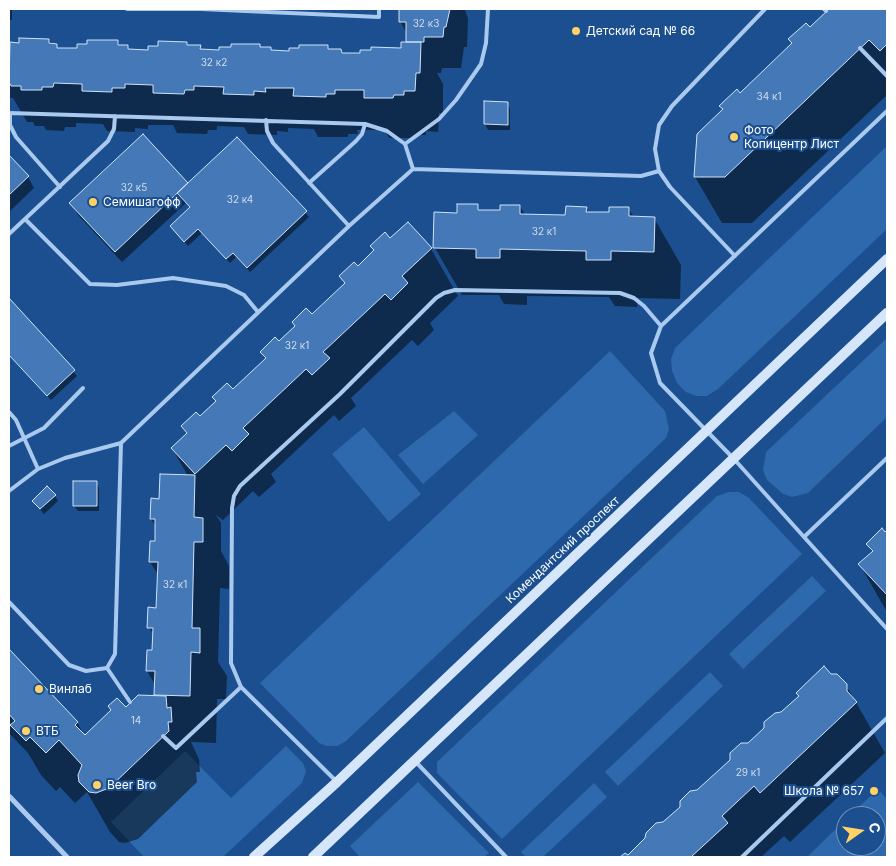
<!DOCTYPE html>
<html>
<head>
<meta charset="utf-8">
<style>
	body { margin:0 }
	#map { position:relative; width:896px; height:866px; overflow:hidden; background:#1b4f8f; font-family:Inter,sans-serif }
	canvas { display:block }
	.frame { position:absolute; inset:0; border:10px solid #fff; pointer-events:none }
	.north { position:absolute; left:836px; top:806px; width:50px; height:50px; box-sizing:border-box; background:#1b4f8f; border:1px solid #7695bc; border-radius:50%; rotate:77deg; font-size:14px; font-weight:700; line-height:20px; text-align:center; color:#fff }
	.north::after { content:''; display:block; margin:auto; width:18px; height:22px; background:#ffd166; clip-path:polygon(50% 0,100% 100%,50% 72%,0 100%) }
</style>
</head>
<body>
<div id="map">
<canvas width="896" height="866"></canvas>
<div class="frame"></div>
<div class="north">С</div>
</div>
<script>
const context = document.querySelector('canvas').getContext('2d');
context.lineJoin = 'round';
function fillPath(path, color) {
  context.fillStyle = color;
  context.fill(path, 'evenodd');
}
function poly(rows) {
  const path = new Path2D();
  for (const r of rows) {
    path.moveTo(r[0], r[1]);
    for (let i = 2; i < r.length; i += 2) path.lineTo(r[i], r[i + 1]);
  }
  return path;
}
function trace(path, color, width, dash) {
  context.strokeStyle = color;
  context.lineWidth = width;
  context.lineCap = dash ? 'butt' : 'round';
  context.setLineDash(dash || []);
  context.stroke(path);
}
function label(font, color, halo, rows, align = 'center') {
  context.font = font + ' Inter,sans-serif';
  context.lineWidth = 4;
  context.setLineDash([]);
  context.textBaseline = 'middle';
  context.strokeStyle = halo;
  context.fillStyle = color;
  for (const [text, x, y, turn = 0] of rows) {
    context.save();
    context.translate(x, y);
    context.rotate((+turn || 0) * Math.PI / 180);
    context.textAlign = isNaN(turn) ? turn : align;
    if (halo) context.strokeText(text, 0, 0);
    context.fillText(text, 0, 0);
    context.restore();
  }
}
fillPath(poly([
	[887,146,887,229,718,389,707,396,696,396,686,392,677,383,672,371,671,359,675,348],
	[887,338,887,417,808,493,792,497,783,494,767,480,763,470,766,452],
	[610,351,665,411,669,429,666,438,346,741,337,746,327,746,319,743,260,683],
	[454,411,478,435,423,484,398,455],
	[364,427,421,494,389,522,332,454],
	[729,492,739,492,749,498,802,554,502,839,437,773,437,762,717,496],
	[812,576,826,591,743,669,729,654],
	[710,672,723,686,618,786,605,772],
	[286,746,303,763,306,771,302,783,223,857,144,857,111,822,185,751,231,798],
	[418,782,489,853,484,857,369,857,359,856,350,846],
	[594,783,607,797,543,857,526,857,521,852],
	[878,789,887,799,887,857,807,857,846,819,846,846,876,846,876,816,849,816]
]), '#2e69ad');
fillPath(poly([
	[9,9,12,9,12,20,9,20],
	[400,9,465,9,468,19,467,47,464,47,461,68,442,68,441,73,437,73,443,84,443,113,439,113,438,132,426,131,426,135,416,135,416,138,389,138,385,130,357,130,358,134,348,134,348,137,318,137,314,129,288,128,288,132,277,131,277,135,248,134,244,127,217,126,217,130,208,130,207,134,177,133,173,125,148,125,148,129,135,128,135,132,107,131,103,124,76,123,76,127,65,127,64,131,46,130,44,126,35,126,33,122,27,122,13,98,9,98,9,37,11,44,49,40,59,49,78,49,118,42,120,46,127,46,130,51,149,51,187,43,189,46,200,47,202,51,221,51,259,45,261,48,270,49,272,52,290,52,328,47,329,50,341,50,343,54,361,54,402,49,407,43,407,34,400,21],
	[830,9,887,9,887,95,752,223,722,223,695,177,723,111,721,106,740,94],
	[486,103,507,103,510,109,510,130,488,130,485,124],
	[237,139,309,217,250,272,236,257,230,263,202,233,188,246,172,226,191,208,186,203,122,262,78,215,71,203,187,184],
	[9,156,28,177,34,188,9,212],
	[477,206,480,211,501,212,520,206,525,215,567,216,586,208,589,213,610,214,629,209,634,218,654,218,681,265,680,299,637,298,637,307,615,306,609,297,527,296,527,305,504,304,499,295,462,295,435,248,458,214],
	[408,224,431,249,458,296,430,323,434,330,418,346,412,340,351,398,356,406,339,421,334,415,271,474,276,482,259,497,253,491,223,520,216,515,221,523,221,551,229,566,229,589,220,588,218,662,227,676,226,699,217,699,216,743,191,742,199,759,200,772,196,772,197,782,138,839,125,843,119,842,110,832,87,792,75,803,60,787,56,791,41,775,28,753,9,733,9,650,77,722,85,737,126,708,157,697,156,686,147,671,153,652,154,636,149,627,158,609,159,576,150,562,156,543,156,527,151,519,160,500,188,476,172,448,187,434,182,427,200,418,233,391,266,360,261,352,278,343,345,284,340,276,358,267,374,251,372,247,390,240],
	[9,300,77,376,51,400,9,355],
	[96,482,99,488,99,511,78,511,74,506,74,483],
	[55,496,58,501,44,514,34,501],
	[887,532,887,612,860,565,873,553,867,544],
	[831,675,846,685,885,753,790,842,784,836,761,857,622,857,625,854,628,857,781,713]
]), '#0007');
const building = poly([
	[399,9,450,9,446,27,444,27,443,37,424,37,424,42,406,42,406,22,399,22,399,9],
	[829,9,887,9,887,44,880,51,869,40,725,177,694,177,697,134,723,109,719,106,737,89,740,93,792,43,788,39,806,23,810,27,829,9],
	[19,38,49,39,49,43,57,44,57,48,77,48,77,44,87,44,87,40,118,40,118,45,128,45,128,49,148,50,148,46,158,46,158,41,187,42,187,45,201,45,200,49,219,50,219,47,231,47,231,44,260,44,260,47,271,47,271,50,289,51,289,48,299,48,299,45,328,45,328,49,341,49,342,53,360,53,360,50,371,50,371,47,401,48,401,42,421,42,420,73,416,73,415,91,404,91,404,95,394,95,393,98,364,98,364,90,335,90,335,94,326,94,326,97,293,96,294,88,265,88,266,92,254,91,254,95,223,94,224,87,194,86,194,90,185,90,184,94,153,93,153,85,125,84,125,88,112,88,112,92,82,91,82,84,54,83,53,87,42,87,42,90,21,90,21,86,11,86,9,82,10,42,19,43,19,38],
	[484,101,508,102,508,125,484,124,484,101],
	[143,134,188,183,115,252,69,203,143,134],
	[237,137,307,211,247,268,233,253,226,259,198,229,184,242,170,226,190,207,177,193,237,137],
	[9,155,29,176,9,195,9,155],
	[457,204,478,204,478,210,500,210,500,205,520,205,520,214,565,215,566,206,587,207,586,212,609,212,609,207,629,207,629,216,655,217,654,252,611,251,611,260,586,260,586,251,500,249,500,258,476,258,476,249,433,248,434,212,457,213,457,204],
	[408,222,432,248,402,276,408,283,391,300,385,294,323,352,330,358,312,375,306,369,243,428,249,434,232,451,226,445,195,474,171,448,187,433,181,426,196,412,200,416,216,401,212,397,227,383,233,389,266,358,260,352,275,337,279,341,295,326,292,322,306,308,312,314,345,283,339,276,354,262,358,266,374,250,370,246,385,232,390,238,408,222],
	[9,298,75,370,47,396,9,355,9,298],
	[160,474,195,475,194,517,203,518,203,542,194,542,192,628,200,628,200,653,191,652,190,696,154,695,155,671,146,671,147,650,152,650,153,628,147,628,148,607,156,608,158,562,149,562,150,541,155,541,155,519,150,519,151,498,159,499,160,474],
	[73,481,97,481,97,506,73,506,73,481],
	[47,486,56,495,40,509,32,501,47,486],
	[882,528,885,532,887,530,887,595,858,564,873,551,866,544,882,528],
	[9,649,78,722,75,725,85,735,111,710,108,706,117,698,126,707,138,695,166,696,167,708,171,707,172,722,168,722,169,731,109,788,96,793,89,792,79,782,78,775,82,765,59,740,46,753,30,737,26,741,10,725,15,721,9,714,9,649],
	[824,666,831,674,837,674,847,684,847,691,857,702,760,793,754,786,722,816,728,823,691,857,620,857,625,853,628,855,645,838,646,833,656,823,663,822,680,807,680,801,690,791,697,790,730,760,730,753,741,743,748,743,764,728,764,722,775,713,781,712,799,696,796,693,824,666]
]);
fillPath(building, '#4478b7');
trace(building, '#cfe3fa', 1);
trace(poly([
	[127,9,201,9,379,17,379,9],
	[824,9,826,11],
	[860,48,887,76],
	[887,111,661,326,651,353,660,383,734,459,804,537,887,458],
	[9,113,365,124,387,131,405,144,413,169],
	[10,113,10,125,16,137,60,187],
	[266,120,267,131,273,143,349,226],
	[405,144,439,119,456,100,481,64,486,43,488,9],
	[309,183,356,141,362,134,365,124],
	[25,219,90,284,117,285,173,278,226,286,244,295,258,312],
	[9,234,108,141,114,129,115,116],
	[735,256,670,187,659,171,655,149,659,125,672,106,765,9],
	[9,412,16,420,38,469],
	[9,446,44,428,83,388],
	[9,491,38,469,65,458,121,443,349,226,413,169,641,176,659,171],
	[804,537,887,629],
	[9,602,69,665,86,671,107,668,115,654,121,443],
	[107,668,130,702],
	[163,736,176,748,241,687],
	[415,761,506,857],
	[336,781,241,687,231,663,232,508,234,496,240,486,340,394,436,298,444,293,455,290,620,293,634,298,644,306,661,326],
	[742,857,887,718]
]), '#a9c9ee', 4);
trace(poly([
	[9,796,67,857]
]), '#a9c9ee', 5);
trace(poly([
	[254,857,337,782,887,259],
	[313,857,887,313]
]), '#d6e6fa', 10);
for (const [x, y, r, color] of [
	[576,31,5,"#ffd166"],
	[734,137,5,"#ffd166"],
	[93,202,5,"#ffd166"],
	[39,689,5,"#ffd166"],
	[26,731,5,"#ffd166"],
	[97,785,5,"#ffd166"],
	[874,791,5,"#ffd166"]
]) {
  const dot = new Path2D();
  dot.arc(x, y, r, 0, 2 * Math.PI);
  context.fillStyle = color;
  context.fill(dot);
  trace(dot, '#1b4f8f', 2);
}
label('10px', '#d0dded', null, [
	["32 к3",426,24],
	["32 к2",214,63],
	["34 к1",769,97],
	["32 к5",134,188],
	["32 к4",240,200],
	["32 к1",544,232],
	["32 к1",297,346],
	["32 к1",175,585],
	["14",136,721],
	["29 к1",748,773]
]);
label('12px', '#fff', '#1b4f8f', [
	["Детский сад № 66",586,31],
	["Фото",744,130],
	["Копицентр Лист",744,144],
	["Семишагофф",103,202],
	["Винлаб",49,689],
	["ВТБ",36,731],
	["Beer Bro",107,785],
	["Школа № 657",864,791,"right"]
], 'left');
label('12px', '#fff', '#1b4f8f', [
	["Комендантский проспект",563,550,-43]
]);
</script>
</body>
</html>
